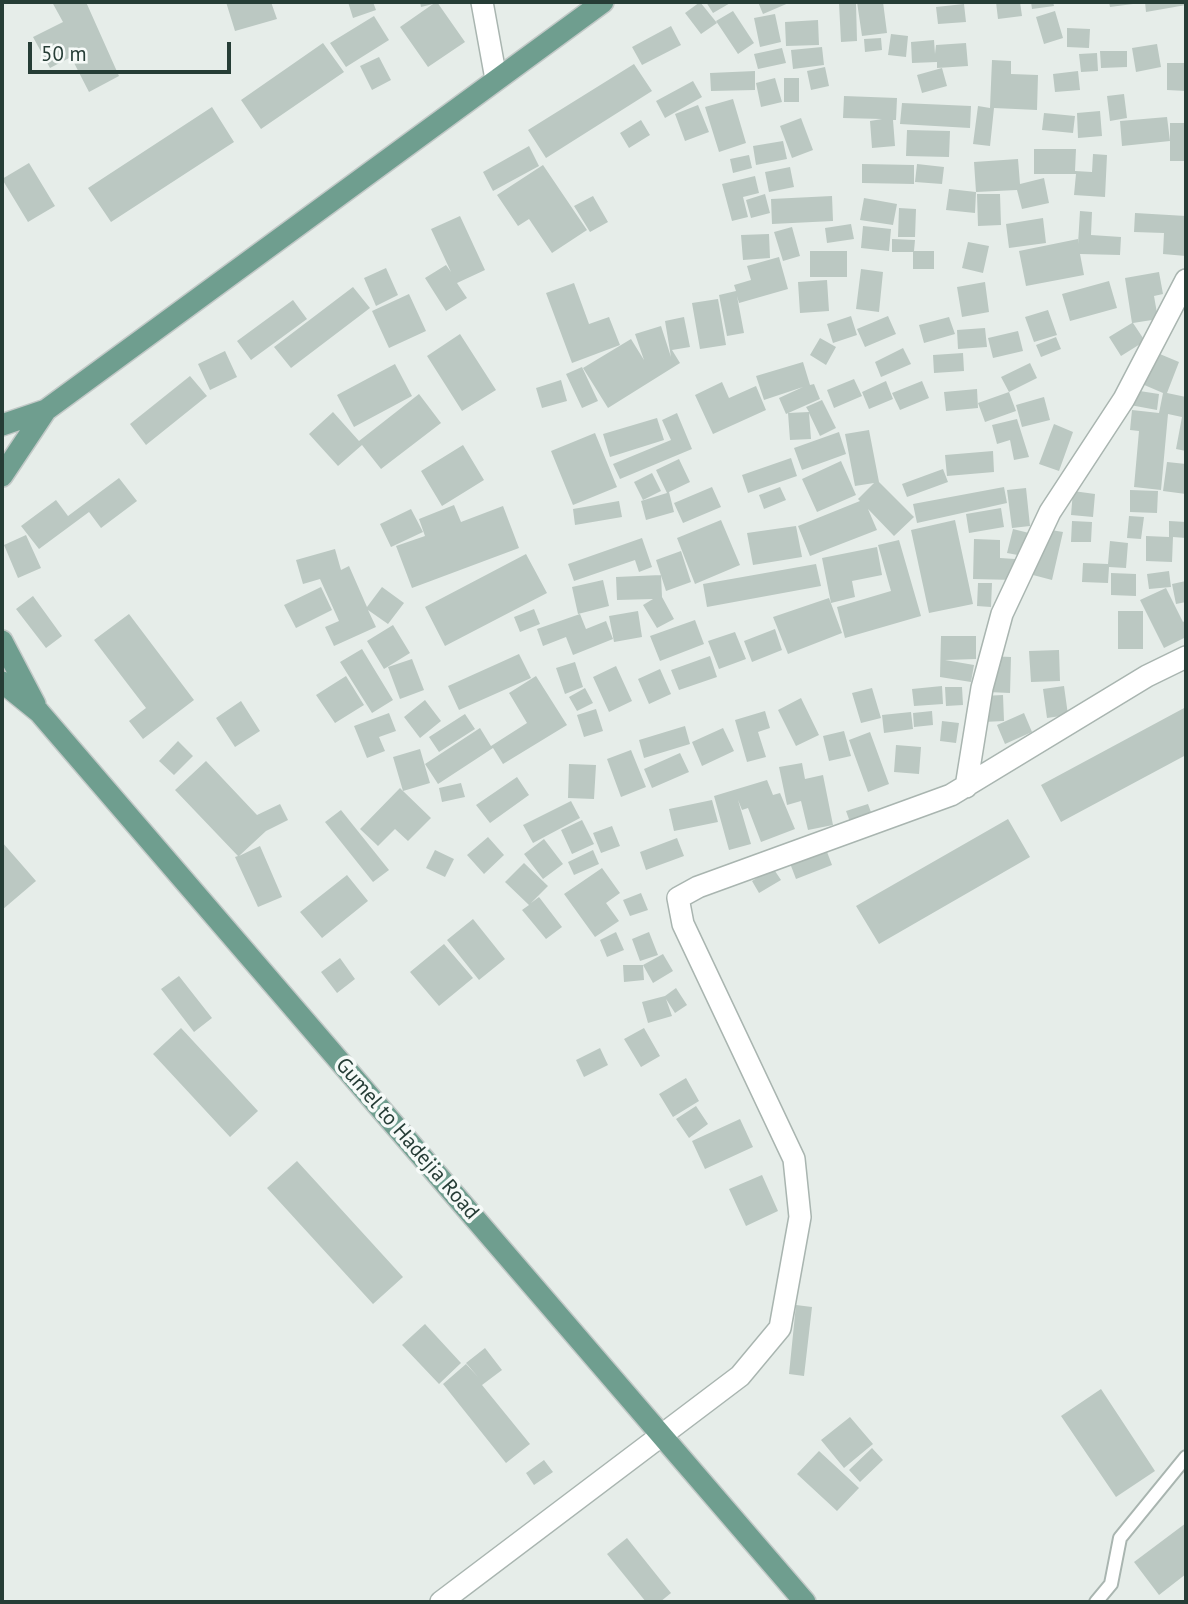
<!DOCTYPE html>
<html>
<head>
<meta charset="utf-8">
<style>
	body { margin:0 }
	#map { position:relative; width:1188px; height:1604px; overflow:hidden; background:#e6ede9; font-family:"PT Sans",sans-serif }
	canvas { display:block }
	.frame { position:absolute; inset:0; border:4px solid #263d36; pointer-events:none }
	.scale { position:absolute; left:28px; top:42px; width:203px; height:32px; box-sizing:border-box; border:4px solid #263d36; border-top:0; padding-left:9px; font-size:21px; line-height:24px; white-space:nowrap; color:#263d36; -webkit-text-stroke:5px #f6faf8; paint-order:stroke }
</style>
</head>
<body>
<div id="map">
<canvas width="1188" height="1604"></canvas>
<div class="frame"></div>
<div class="scale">50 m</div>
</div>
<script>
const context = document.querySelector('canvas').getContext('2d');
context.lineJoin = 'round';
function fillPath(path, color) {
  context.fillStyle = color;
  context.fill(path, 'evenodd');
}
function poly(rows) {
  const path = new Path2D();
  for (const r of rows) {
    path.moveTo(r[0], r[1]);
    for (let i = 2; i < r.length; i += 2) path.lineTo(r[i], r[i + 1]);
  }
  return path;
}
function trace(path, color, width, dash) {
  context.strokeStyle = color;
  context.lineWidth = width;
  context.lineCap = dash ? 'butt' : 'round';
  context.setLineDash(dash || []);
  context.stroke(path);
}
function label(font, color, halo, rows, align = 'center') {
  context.font = font + ' "PT Sans",sans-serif';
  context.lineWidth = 7;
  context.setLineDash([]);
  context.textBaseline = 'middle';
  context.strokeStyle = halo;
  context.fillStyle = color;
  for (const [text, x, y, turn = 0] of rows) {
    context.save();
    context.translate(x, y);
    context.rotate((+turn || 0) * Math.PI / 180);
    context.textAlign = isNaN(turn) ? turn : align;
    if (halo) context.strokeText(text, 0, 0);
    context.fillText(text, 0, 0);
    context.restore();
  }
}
fillPath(poly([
	[52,2,86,2,119,76,89,92,71,57,50,68,33,37,63,22],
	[226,2,271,2,277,19,235,31],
	[348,2,373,2,376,10,353,18],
	[420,2,437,2,465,42,428,67,400,27,433,4,421,7],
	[700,2,717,23,701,34,685,13],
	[706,2,732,2,713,13],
	[758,2,791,2,763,14],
	[857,2,883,2,887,33,862,36],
	[996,2,1020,2,1022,16,998,19],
	[1031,2,1053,2,1054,6,1032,9],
	[1109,2,1133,2,1133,4,1110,7],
	[1145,2,1186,2,1186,5,1146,12],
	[839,3,856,3,857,41,841,42],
	[964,4,966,22,938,24,936,7],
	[733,11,754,43,738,54,716,21],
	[1055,11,1063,38,1044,44,1036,17],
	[775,14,781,42,760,47,754,18],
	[374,16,389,40,346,67,330,43],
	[818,20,819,45,786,46,785,22],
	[671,26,681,45,642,65,632,47],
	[1067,28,1090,29,1089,48,1067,47],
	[891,34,908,36,906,57,888,55],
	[881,38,882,50,865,52,864,39],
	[934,40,935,54,936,45,966,43,968,66,937,68,937,62,912,63,911,42],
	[323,43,344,72,261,129,241,100],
	[1157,44,1161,67,1136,72,1132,48],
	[822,47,824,65,793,69,791,50],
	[782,48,786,63,758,69,754,54],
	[1100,51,1127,51,1127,67,1101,68],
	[1097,53,1098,71,1081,72,1079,54],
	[379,57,391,80,372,90,360,66],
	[992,60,1011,61,1011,74,1038,75,1037,110,994,108,990,146,973,144,978,106,990,108],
	[1167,63,1186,63,1186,91,1167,90],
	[634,64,652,91,546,158,528,130],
	[825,67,829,86,811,90,807,71],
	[942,68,947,86,922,93,917,75],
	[755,71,755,90,711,91,710,73],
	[1078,71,1080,90,1055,92,1053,74],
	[775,78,782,102,761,107,756,83],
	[784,78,799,78,799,102,784,102],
	[693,81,702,97,665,118,656,101],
	[1124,94,1127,118,1110,121,1107,96],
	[844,96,897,98,896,120,893,120,895,146,872,148,870,121,882,119,843,118],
	[733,99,746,143,719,152,705,107],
	[902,103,971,106,970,128,900,124],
	[698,105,709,132,685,141,675,114],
	[212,107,234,142,111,222,88,188],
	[1100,111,1102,136,1078,138,1077,113],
	[1044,113,1075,116,1073,133,1042,130],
	[1167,117,1170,141,1122,146,1120,121],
	[801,118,813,150,792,158,780,126],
	[641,120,650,135,629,148,620,133],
	[1170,123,1186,123,1186,161,1170,161],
	[907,130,950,131,949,157,906,156],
	[783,141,787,159,756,165,753,146],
	[529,146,539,166,493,191,483,172],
	[1034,149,1076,149,1075,171,1092,172,1093,154,1107,155,1105,197,1074,195,1076,174,1034,174],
	[749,155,752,168,733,173,730,159],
	[1018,159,1020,184,1044,178,1049,203,1022,209,1017,190,976,192,975,213,946,210,949,189,976,192,974,162],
	[29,163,55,206,28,222,2,179],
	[862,164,914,165,914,184,862,183],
	[917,164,944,167,942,184,915,182],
	[543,165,587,230,552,253,529,219,518,226,497,195],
	[790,167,794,187,769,192,765,172],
	[755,176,759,193,743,197,748,217,732,221,722,184],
	[765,194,770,213,751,218,746,200],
	[977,194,1000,194,1001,225,978,226],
	[593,196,608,222,590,232,574,206],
	[832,196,833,221,772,224,771,199],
	[864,198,897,204,893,225,860,220],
	[899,208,916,209,915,237,898,237],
	[1080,211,1092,212,1091,235,1121,237,1120,255,1080,254,1084,275,1026,286,1019,251,1078,239,1078,244],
	[1135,213,1186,216,1186,256,1163,254,1164,233,1134,232],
	[460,216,485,270,457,283,467,298,446,311,425,278,446,265,451,272,431,229],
	[1043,218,1046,243,1009,248,1006,224],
	[851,224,854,239,827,243,825,228],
	[863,226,891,229,889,251,861,248],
	[792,227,800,256,783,261,774,232],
	[769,234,770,258,743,260,741,235],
	[892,239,915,240,914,251,934,251,934,269,913,269,913,252,892,252],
	[968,242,989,246,983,273,962,268],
	[810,251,847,251,847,277,810,277],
	[779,257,788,289,739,303,737,296,744,333,727,336,719,295,736,291,734,285,751,280,747,266],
	[386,268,398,295,376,306,364,278],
	[861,269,883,272,879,312,856,309],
	[1159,272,1163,294,1154,296,1158,319,1133,323,1145,341,1121,356,1109,337,1132,323,1125,278],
	[827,280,829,311,800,313,798,282],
	[1109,281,1117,308,1070,321,1062,294],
	[985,282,989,312,962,317,957,287],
	[574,283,589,324,609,317,620,345,572,363,546,293],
	[353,287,370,308,291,368,274,347],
	[409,294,426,331,389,348,372,311],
	[718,299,726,345,700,349,692,303],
	[293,300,307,319,251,360,237,341],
	[1048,310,1057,335,1034,342,1025,317],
	[851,316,857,335,833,343,827,324],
	[888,316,896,334,865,347,857,329],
	[684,317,690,347,672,350,680,363,608,408,583,368,631,339,644,360,635,334,661,326,671,357,665,321],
	[949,317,955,334,924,343,919,325],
	[985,328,987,347,958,349,957,330],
	[1018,331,1023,351,993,358,988,338],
	[460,334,496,390,462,411,427,356],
	[1056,337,1061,349,1041,357,1036,345],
	[820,338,836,347,826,365,810,355],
	[903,348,911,364,881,377,875,362],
	[225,351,237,377,210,390,198,364],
	[1155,352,1179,362,1167,393,1186,397,1186,451,1176,449,1182,417,1168,414,1161,490,1134,487,1139,431,1130,430,1132,410,1159,413,1163,393,1142,384],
	[963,353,964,371,934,373,933,355],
	[803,362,810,385,814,384,820,399,786,414,779,398,803,387,764,400,756,376],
	[1030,363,1037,378,1009,392,1001,377],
	[395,364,412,396,354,427,337,395],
	[582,367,598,401,582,408,566,374],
	[190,376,207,396,146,445,130,424],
	[854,379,862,396,834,408,827,390],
	[561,380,567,401,542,408,536,388],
	[886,381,893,399,869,409,862,392],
	[922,381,929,398,900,410,892,393],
	[722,382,729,398,756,386,766,410,713,434,695,395],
	[977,389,978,408,946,411,944,392],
	[1133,390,1159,394,1157,410,1130,405],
	[1009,392,1016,411,985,422,978,403],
	[419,394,441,423,381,469,362,445,338,466,309,434,333,412,359,441],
	[1044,397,1050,420,1022,427,1016,405],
	[822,400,836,428,820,436,809,413,811,439,790,440,788,413,809,412,806,407],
	[677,413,692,449,620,479,613,464,671,440,662,420],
	[657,418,664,440,610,457,603,434],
	[1017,419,1029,457,1014,460,1010,440,997,444,992,425],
	[1054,424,1073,432,1059,471,1039,464],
	[869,430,879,482,914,517,894,536,868,509,877,530,810,556,798,526,860,501,858,499,874,483,855,486,845,434],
	[839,432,846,454,802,470,794,448],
	[595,433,617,487,573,505,551,451],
	[463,445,484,480,442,506,421,471],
	[993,451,994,472,947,476,945,455],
	[791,458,797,476,748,493,742,475],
	[679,459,690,482,669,492,674,512,646,520,641,501,667,493,656,470],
	[841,461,856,495,817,512,802,479],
	[1167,462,1186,464,1186,494,1163,491],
	[943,469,948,482,907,497,902,484],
	[652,473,661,491,643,500,634,482],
	[119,478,137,501,101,528,89,512,39,549,21,526,56,500,68,516],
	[712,487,721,507,683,523,674,503],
	[780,487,786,500,764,509,759,495],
	[1004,487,1007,503,917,523,913,504],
	[1026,488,1030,526,1012,528,1007,490],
	[1130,490,1158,491,1157,513,1130,512],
	[1073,491,1095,494,1093,517,1071,515],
	[619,501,622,517,575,525,573,509],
	[454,505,461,522,503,506,519,548,412,588,396,546,425,536,419,519],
	[1001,508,1004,527,969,533,966,514],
	[411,509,423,532,391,547,380,524],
	[1129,516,1144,517,1141,539,1127,538],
	[721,520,740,565,695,584,677,538],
	[955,520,973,604,929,613,911,530],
	[1072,521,1092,522,1091,542,1071,542],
	[1169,521,1186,522,1186,538,1173,537,1172,562,1146,561,1146,536,1169,537],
	[796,526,802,557,753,565,747,533],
	[1013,529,1029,533,1023,556,1007,553],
	[1045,529,1063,532,1052,580,1033,575],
	[26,535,41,568,18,578,4,545],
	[642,538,652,567,639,572,635,560,574,581,568,564],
	[974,539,1000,540,1000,558,1015,559,1015,580,973,579],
	[899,540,921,616,845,638,837,607,891,591,878,545],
	[1110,541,1128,543,1126,568,1109,567,1108,583,1082,582,1083,563,1108,564],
	[877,547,882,575,852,581,855,597,831,603,822,558],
	[335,549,341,570,349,566,367,607,382,587,404,603,388,624,368,610,376,627,334,646,325,627,339,621,320,579,303,584,296,560],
	[681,551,691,582,666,591,656,560],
	[526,554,547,593,445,646,425,607],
	[816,564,821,586,707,607,703,584],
	[1169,571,1171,587,1149,589,1147,574],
	[1111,573,1136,574,1136,596,1111,595],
	[661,575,662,597,674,619,657,628,643,605,653,599,617,600,616,577],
	[603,580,609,606,578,614,572,587],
	[1186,581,1186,602,1176,604,1172,584],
	[978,583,992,583,991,607,977,606],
	[321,587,332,610,296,628,284,605],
	[1166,588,1183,622,1186,620,1186,637,1164,648,1140,600],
	[33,596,62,636,46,648,16,609],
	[829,598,842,633,788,654,773,617],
	[534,609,540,624,520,632,514,617],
	[638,611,642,637,614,642,609,616],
	[1118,611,1143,611,1143,649,1118,649],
	[129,614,194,700,143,739,129,721,146,708,94,640],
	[580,614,586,629,606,621,613,639,573,655,566,637,543,646,537,629],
	[695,620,704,644,660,661,650,636],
	[393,625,410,653,384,669,367,641],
	[775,629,782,650,752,662,744,641],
	[735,632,746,659,719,669,708,641],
	[941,636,976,636,976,659,945,660,974,665,971,682,940,677],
	[362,649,393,700,372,713,340,662],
	[1059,650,1060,681,1031,682,1029,651],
	[519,654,531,678,459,710,448,686],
	[710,656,717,677,679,690,671,670],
	[989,656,1011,657,1010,693,988,692],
	[412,659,424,690,400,699,388,667],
	[575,662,583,687,565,694,556,668],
	[616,666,632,701,609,712,593,677],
	[660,669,671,694,649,704,638,679],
	[346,676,364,705,335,723,316,695],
	[536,676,567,725,503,764,493,748,438,784,425,764,480,728,491,746,527,723,509,693],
	[942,686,943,704,914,706,912,689],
	[1064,686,1068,715,1047,718,1043,689],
	[945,687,962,687,963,705,946,706],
	[585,688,593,703,577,711,569,697],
	[872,688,881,718,861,723,852,693],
	[1003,695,1004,721,983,722,982,696],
	[801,698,819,735,796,746,778,710],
	[425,700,441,721,420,738,404,717],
	[241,701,260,731,235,747,216,718],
	[1186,707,1186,755,1061,822,1041,785],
	[596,709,603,731,584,737,577,715],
	[765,711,770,728,758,732,766,757,747,762,735,720],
	[932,711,933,725,914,727,913,713],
	[911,712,913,729,884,733,882,715],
	[389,713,396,731,379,737,385,751,367,758,354,726],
	[1024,713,1032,732,1005,744,997,725],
	[465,714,475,729,439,752,429,737],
	[942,721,959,723,956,743,940,741],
	[685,726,690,744,644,758,639,740],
	[723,728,734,751,702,766,692,742],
	[844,731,851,756,829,761,823,736],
	[870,732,889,784,868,792,849,740],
	[178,741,193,756,174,775,159,761],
	[896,745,921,747,919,774,894,772],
	[420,749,430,783,403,791,431,818,408,841,395,829,378,846,360,829,400,788,403,791,393,757],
	[631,750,646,787,621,797,607,759],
	[680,753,689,772,652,788,644,769],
	[206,761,257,815,280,804,288,820,266,831,239,856,260,846,282,897,258,907,235,857,238,856,175,790],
	[802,763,805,779,823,775,833,825,808,830,801,801,787,805,779,767],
	[569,764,596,765,594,799,568,798],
	[517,777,529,795,490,823,476,805],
	[767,780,773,795,780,793,795,829,761,842,748,808,742,810,738,800,751,844,729,850,714,796],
	[461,783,465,797,442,802,439,788],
	[712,800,718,822,674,831,669,809],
	[571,801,580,818,533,843,523,825],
	[868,804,872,815,850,822,846,811],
	[341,810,389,870,373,882,325,822],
	[1008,819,1030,857,879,944,856,906],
	[582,820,594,844,572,854,561,830],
	[612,826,620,846,601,853,593,833],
	[488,837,504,855,484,874,467,855],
	[677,838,684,856,646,870,640,852],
	[544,839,563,864,543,879,524,854],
	[2,842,36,881,2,910],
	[824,844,832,865,796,879,788,858],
	[435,850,454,859,445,877,426,868],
	[593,850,599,864,574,875,568,862],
	[524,863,548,886,531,903,539,897,562,927,546,939,522,910,529,905,505,882],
	[602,868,620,893,606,903,619,921,595,937,564,894],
	[773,868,781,880,759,893,752,881],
	[347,875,368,901,322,938,300,912],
	[641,893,648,910,630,916,623,900],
	[473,919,505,959,479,980,447,940],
	[616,932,624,950,607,957,600,940],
	[649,932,658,955,640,961,632,939],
	[444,944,473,978,439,1006,410,972],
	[663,954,673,971,653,983,643,965,644,980,624,982,623,965,643,965],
	[340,958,355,979,337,993,321,972],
	[179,976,212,1018,194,1032,161,989],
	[676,988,687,1005,675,1013,666,999,672,1016,648,1023,642,1002,665,996],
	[181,1028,258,1111,230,1137,153,1054],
	[644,1028,660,1056,641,1067,624,1039],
	[600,1048,608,1065,584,1077,576,1060],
	[686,1078,699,1101,673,1117,659,1094],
	[696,1106,708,1124,689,1138,676,1119],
	[740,1119,753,1147,705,1169,692,1141],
	[297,1161,403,1277,373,1304,267,1188],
	[762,1175,778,1211,746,1226,729,1189],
	[796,1305,812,1307,804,1376,789,1374],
	[425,1324,461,1363,439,1384,402,1345],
	[485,1348,502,1370,482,1385,530,1444,506,1463,443,1384,466,1364,478,1377,466,1363],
	[1101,1389,1155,1471,1116,1497,1061,1416],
	[850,1417,873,1444,844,1468,821,1440],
	[872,1448,883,1460,860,1482,849,1470],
	[819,1451,859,1488,837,1511,797,1474],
	[544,1460,553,1472,534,1485,526,1473],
	[1186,1523,1186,1574,1159,1595,1134,1562],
	[627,1538,671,1593,660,1602,646,1602,607,1554]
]), '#bbc8c2');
const service = poly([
	[1096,1602,1111,1584,1120,1538,1186,1457]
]);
const minor = poly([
	[482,2,496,79],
	[966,787,982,688,1002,614,1050,512,1124,399,1186,280],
	[441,1602,740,1376,780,1328,800,1217,794,1159,683,924,678,898,698,887,951,795,1147,676,1186,657]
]);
const primary = poly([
	[2,425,46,410,603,2],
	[2,476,46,410],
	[2,641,35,704],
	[2,682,39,712,805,1602]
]);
trace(service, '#a9b5b0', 16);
trace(minor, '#a9b5b0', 24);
trace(primary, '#c2c9c7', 24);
trace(service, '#fff', 12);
trace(minor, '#fff', 21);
trace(primary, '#6f9e8f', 21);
label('21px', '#263d36', '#f6faf8', [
	["Gumel to Hadejia Road",407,1139,49]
]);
</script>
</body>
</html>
